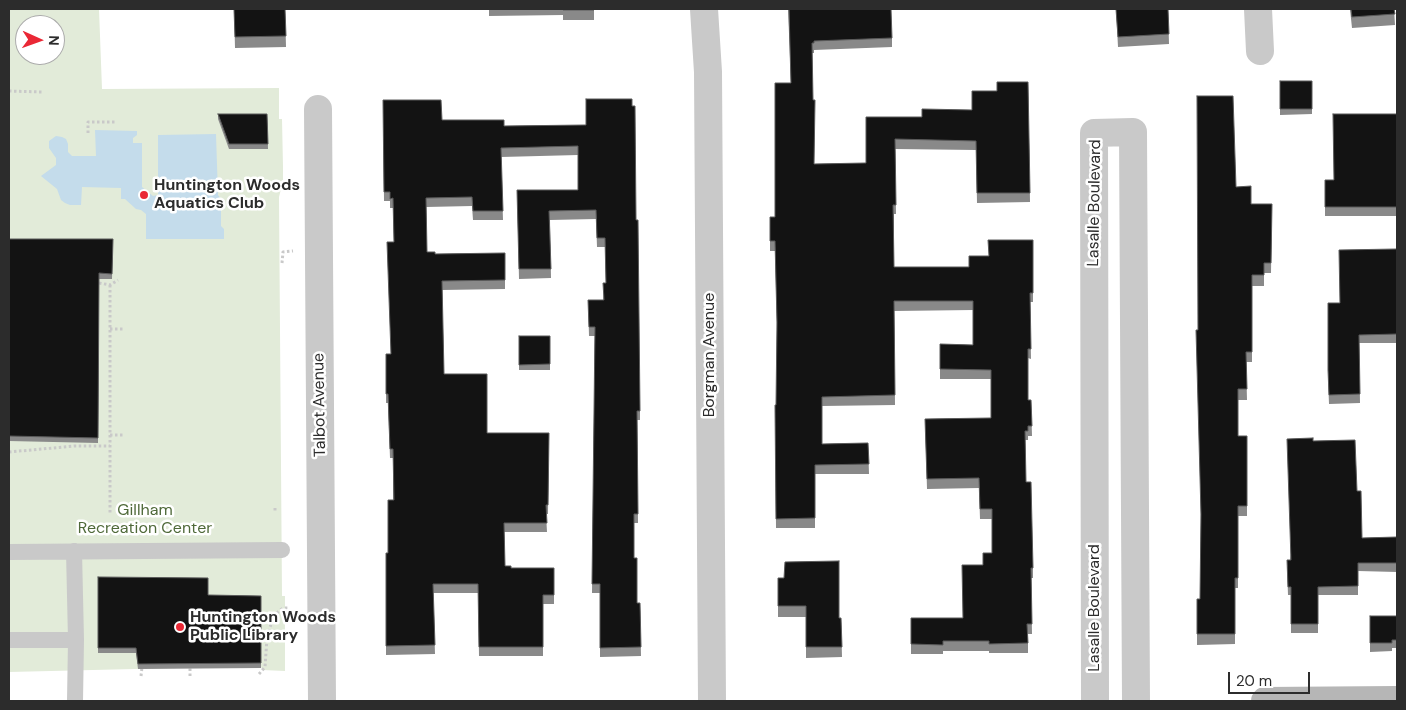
<!DOCTYPE html>
<html>
<head>
<meta charset="utf-8">
<style>
	body { margin:0 }
	#map { position:relative; width:1406px; height:710px; overflow:hidden; background:#fff; font-family:"DM Sans",sans-serif }
	canvas { display:block }
	.frame { position:absolute; inset:0; border:10px solid #2c2c2c; pointer-events:none }
	.north { position:absolute; left:15px; top:15px; width:50px; height:50px; box-sizing:border-box; background:#fff; border:1px solid #ababab; border-radius:50%; rotate:92deg; font-size:14px; font-weight:700; line-height:20px; text-align:center; color:#2c2c2c }
	.north::after { content:''; display:block; margin:auto; width:18px; height:22px; background:#ea2835; clip-path:polygon(50% 0,100% 100%,50% 72%,0 100%) }
	.scale { position:absolute; left:1228px; top:672px; width:82px; height:22px; box-sizing:border-box; border:2px solid #2c2c2c; border-top:0; padding-left:6px; font-size:15px; line-height:18px; white-space:nowrap; color:#2c2c2c; -webkit-text-stroke:4px #fff; paint-order:stroke }
</style>
</head>
<body>
<div id="map">
<canvas width="1406" height="710"></canvas>
<div class="frame"></div>
<div class="north">N</div>
<div class="scale">20 m</div>
</div>
<script>
const context = document.querySelector('canvas').getContext('2d');
context.lineJoin = 'round';
function fillPath(path, color) {
  context.fillStyle = color;
  context.fill(path, 'evenodd');
}
function poly(rows) {
  const path = new Path2D();
  for (const r of rows) {
    path.moveTo(r[0], r[1]);
    for (let i = 2; i < r.length; i += 2) path.lineTo(r[i], r[i + 1]);
  }
  return path;
}
function trace(path, color, width, dash) {
  context.strokeStyle = color;
  context.lineWidth = width;
  context.lineCap = dash ? 'butt' : 'round';
  context.setLineDash(dash || []);
  context.stroke(path);
}
function label(font, color, halo, rows, align = 'center') {
  context.font = font + ' "DM Sans",sans-serif';
  context.lineWidth = 5;
  context.setLineDash([]);
  context.textBaseline = 'middle';
  context.strokeStyle = halo;
  context.fillStyle = color;
  for (const [text, x, y, turn = 0] of rows) {
    context.save();
    context.translate(x, y);
    context.rotate((+turn || 0) * Math.PI / 180);
    context.textAlign = isNaN(turn) ? turn : align;
    if (halo) context.strokeText(text, 0, 0);
    context.fillText(text, 0, 0);
    context.restore();
  }
}
fillPath(poly([
	[9,9,99,9,102,89,279,88,279,119,282,119,283,167,283,181,279,197,282,596,285,596,285,671,262,670,261,666,9,672],
	[25,25,55,25,55,55,25,55]
]), '#e2ebd9');
fillPath(poly([
	[95,130,137,131,137,135,133,138,133,143,142,143,142,187,153,196,158,195,158,135,216,134,218,195,221,199,221,226,224,229,224,239,146,239,146,214,141,210,136,209,125,199,121,199,121,188,82,187,81,205,70,205,65,203,61,200,57,189,41,176,56,165,56,158,49,148,49,141,56,136,62,137,66,139,68,144,68,152,72,156,96,156]
]), '#c4dceb');
trace(poly([
	[9,91,42,92],
	[88,133,88,122,116,122],
	[282,263,283,252,293,251],
	[99,283,110,285,118,280],
	[110,285,110,515],
	[110,329,123,329],
	[110,435,125,435],
	[9,452,75,446,110,446],
	[275,508,275,513],
	[132,514,132,511],
	[259,674,265,667,267,638,271,624,278,612,283,608,289,608],
	[141,676,142,667],
	[190,676,190,667]
]), '#c9c9c9', 3, [2.5, 2.5]);
trace(poly([
	[74,551,76,640,75,701],
	[9,552,282,550],
	[9,640,76,640]
]), '#c9c9c9', 16);
trace(poly([
	[704,9,708,72,712,701],
	[1258,9,1260,51],
	[318,109,322,701],
	[1095,701,1094,133,1133,132,1136,701]
]), '#c9c9c9', 28);
trace(poly([
	[1265,701,1397,700]
]), '#b6b6b6', 28);
fillPath(poly([
	[234,9,285,9,286,47,235,48],
	[489,9,594,9,594,20,563,20,563,15,489,16],
	[788,9,892,38,892,47,814,50,814,53,812,53,814,164,866,163,922,117,972,110,997,91,1028,82,1030,202,977,203,976,150,895,149,896,214,894,214,894,267,969,267,989,256,1033,240,1033,302,1030,302,1031,359,1028,358,1028,400,1031,400,1032,436,1028,436,1028,440,1025,440,1026,482,1033,568,1033,578,1031,578,1032,634,1028,634,1028,653,989,653,989,651,943,651,943,654,911,654,911,618,963,618,983,565,992,553,992,519,980,519,979,488,927,489,925,419,991,418,991,379,940,379,940,344,973,345,973,310,894,311,895,405,822,406,822,444,868,443,869,474,815,474,815,528,776,528,775,405,776,405,777,330,775,251,770,251,770,217,775,217,791,83],
	[1116,9,1168,9,1169,44,1118,47],
	[1350,9,1394,9,1395,25,1352,28],
	[1280,81,1312,81,1312,114,1280,115],
	[383,100,442,120,504,126,586,125,632,106,636,220,640,411,640,420,637,420,638,523,634,523,634,558,637,603,640,603,641,656,600,657,600,593,592,593,595,336,589,336,588,300,603,300,606,283,605,247,597,247,596,219,550,220,551,278,519,279,517,190,578,190,578,155,501,157,503,220,473,220,472,206,426,207,427,252,435,254,505,253,505,289,442,290,444,374,487,433,549,433,548,514,546,514,547,532,504,532,505,566,511,568,554,568,554,604,543,604,543,656,479,656,478,593,433,593,435,654,386,655,386,553,388,553,393,500,393,458,390,458,388,403,386,403,386,354,391,354,394,242,393,208,390,208,390,201,384,201],
	[218,114,267,114,268,149,229,149,218,119],
	[1397,114,1397,216,1325,216,1325,180,1334,180],
	[1236,187,1251,204,1272,204,1271,273,1264,273,1264,286,1252,286,1252,362,1246,362,1247,400,1238,400,1238,436,1247,436,1247,516,1238,516,1238,588,1235,588,1235,644,1197,645,1197,599,1200,599,1201,523,1198,330],
	[9,239,113,239,112,279,99,279,98,443,9,441],
	[1397,249,1397,343,1359,343,1360,403,1329,404,1328,378,1340,303],
	[519,336,550,336,550,370,519,370],
	[1313,441,1357,491,1362,538,1397,537,1397,572,1358,571,1358,595,1318,595,1318,633,1291,633,1291,595,1288,595,1287,568,1290,560],
	[98,577,208,595,261,596,261,668,138,669,136,653,98,653],
	[778,578,839,618,841,618,842,657,806,658,806,617,778,617],
	[1370,616,1397,616,1397,648,1392,648,1392,651,1370,652]
]), '#898989');
const building = poly([
	[234,9,285,9,286,36,235,37,234,9],
	[563,9,594,9,594,10,563,10,563,9],
	[789,9,891,9,892,38,814,41,814,43,812,43,813,100,815,100,814,164,866,163,866,117,922,117,922,109,972,110,972,91,997,91,997,82,1028,82,1030,193,977,193,976,141,895,139,896,205,893,205,894,267,969,267,969,256,989,256,988,240,1033,240,1033,293,1030,293,1031,349,1028,349,1028,400,1031,400,1032,426,1028,426,1028,431,1025,431,1026,482,1031,482,1033,568,1031,568,1032,624,1027,624,1028,643,989,644,989,641,943,641,943,645,911,644,911,618,963,618,962,565,983,565,983,553,992,553,992,509,980,509,979,478,927,479,925,419,991,418,991,370,940,369,940,344,973,345,973,301,894,301,895,395,822,397,822,444,868,443,869,464,815,465,815,518,776,519,775,405,776,405,777,322,775,241,770,241,770,217,775,217,775,83,791,83,789,9],
	[1116,9,1168,9,1169,34,1118,37,1116,9],
	[1351,9,1394,9,1395,14,1352,17,1351,9],
	[1280,81,1312,81,1312,109,1280,109,1280,81],
	[1197,96,1233,96,1236,187,1251,186,1251,204,1272,204,1271,263,1264,263,1264,275,1252,275,1252,352,1246,352,1247,389,1238,389,1238,436,1247,436,1247,506,1238,506,1238,578,1235,578,1235,634,1197,634,1197,599,1200,599,1201,514,1196,330,1198,330,1197,96],
	[586,99,632,99,632,106,635,106,636,220,638,220,640,411,637,411,638,514,634,514,634,558,637,558,637,603,640,603,641,647,600,648,600,584,592,584,595,327,589,327,588,300,604,300,603,283,606,283,605,238,597,238,596,210,549,211,551,269,519,269,517,190,578,190,578,146,501,148,503,211,473,211,472,197,426,198,427,252,435,252,435,254,505,253,505,280,442,281,444,374,487,374,487,433,549,433,548,505,546,505,547,523,504,523,505,566,511,566,511,568,554,568,554,595,543,595,543,647,479,647,478,584,433,584,435,645,386,646,386,553,388,553,388,500,394,500,393,449,390,449,388,394,386,394,386,354,391,354,387,242,394,242,393,198,390,199,390,192,384,192,383,100,441,100,442,120,504,120,504,126,586,125,586,99],
	[218,114,267,114,268,144,229,144,218,114],
	[1333,114,1397,114,1397,207,1325,207,1325,180,1334,180,1333,114],
	[9,239,113,239,112,274,99,273,98,438,9,436,9,239],
	[1397,249,1397,334,1359,335,1360,394,1329,395,1328,370,1328,303,1340,303,1339,250,1397,249],
	[519,336,550,336,550,364,519,365,519,336],
	[1313,438,1313,441,1355,440,1357,491,1361,491,1362,538,1397,537,1397,563,1358,563,1358,586,1318,587,1318,624,1291,624,1291,587,1288,587,1287,560,1291,560,1287,439,1313,438],
	[839,561,839,618,841,618,842,647,806,647,806,606,778,606,778,578,784,578,785,562,839,561],
	[98,577,208,578,208,595,261,596,261,663,138,664,136,648,98,648,98,577],
	[1370,616,1397,616,1397,640,1392,640,1392,643,1370,643,1370,616]
]);
fillPath(building, '#131313');
trace(building, '#5a5a5a', 1);
for (const [x, y, r, color] of [
	[144,195,5,"#ea2835"],
	[180,627,5,"#ea2835"]
]) {
  const dot = new Path2D();
  dot.arc(x, y, r, 0, 2 * Math.PI);
  context.fillStyle = color;
  context.fill(dot);
  trace(dot, '#fff', 2);
}
label('bold 16px', '#2c2c2c', '#fff', [
	["Huntington Woods",154,186],
	["Aquatics Club",154,204],
	["Huntington Woods",190,618],
	["Public Library",190,636]
], 'left');
label('16px', '#2c2c2c', '#fff', [
	["Lasalle Boulevard",1095,203,-89],
	["Borgman Avenue",710,355,-90],
	["Talbot Avenue",320,405,-91],
	["Lasalle Boulevard",1095,608,-90]
]);
label('16px', '#4f6939', '#fff', [
	["Gillham",145,511],
	["Recreation Center",145,529]
]);
</script>
</body>
</html>
